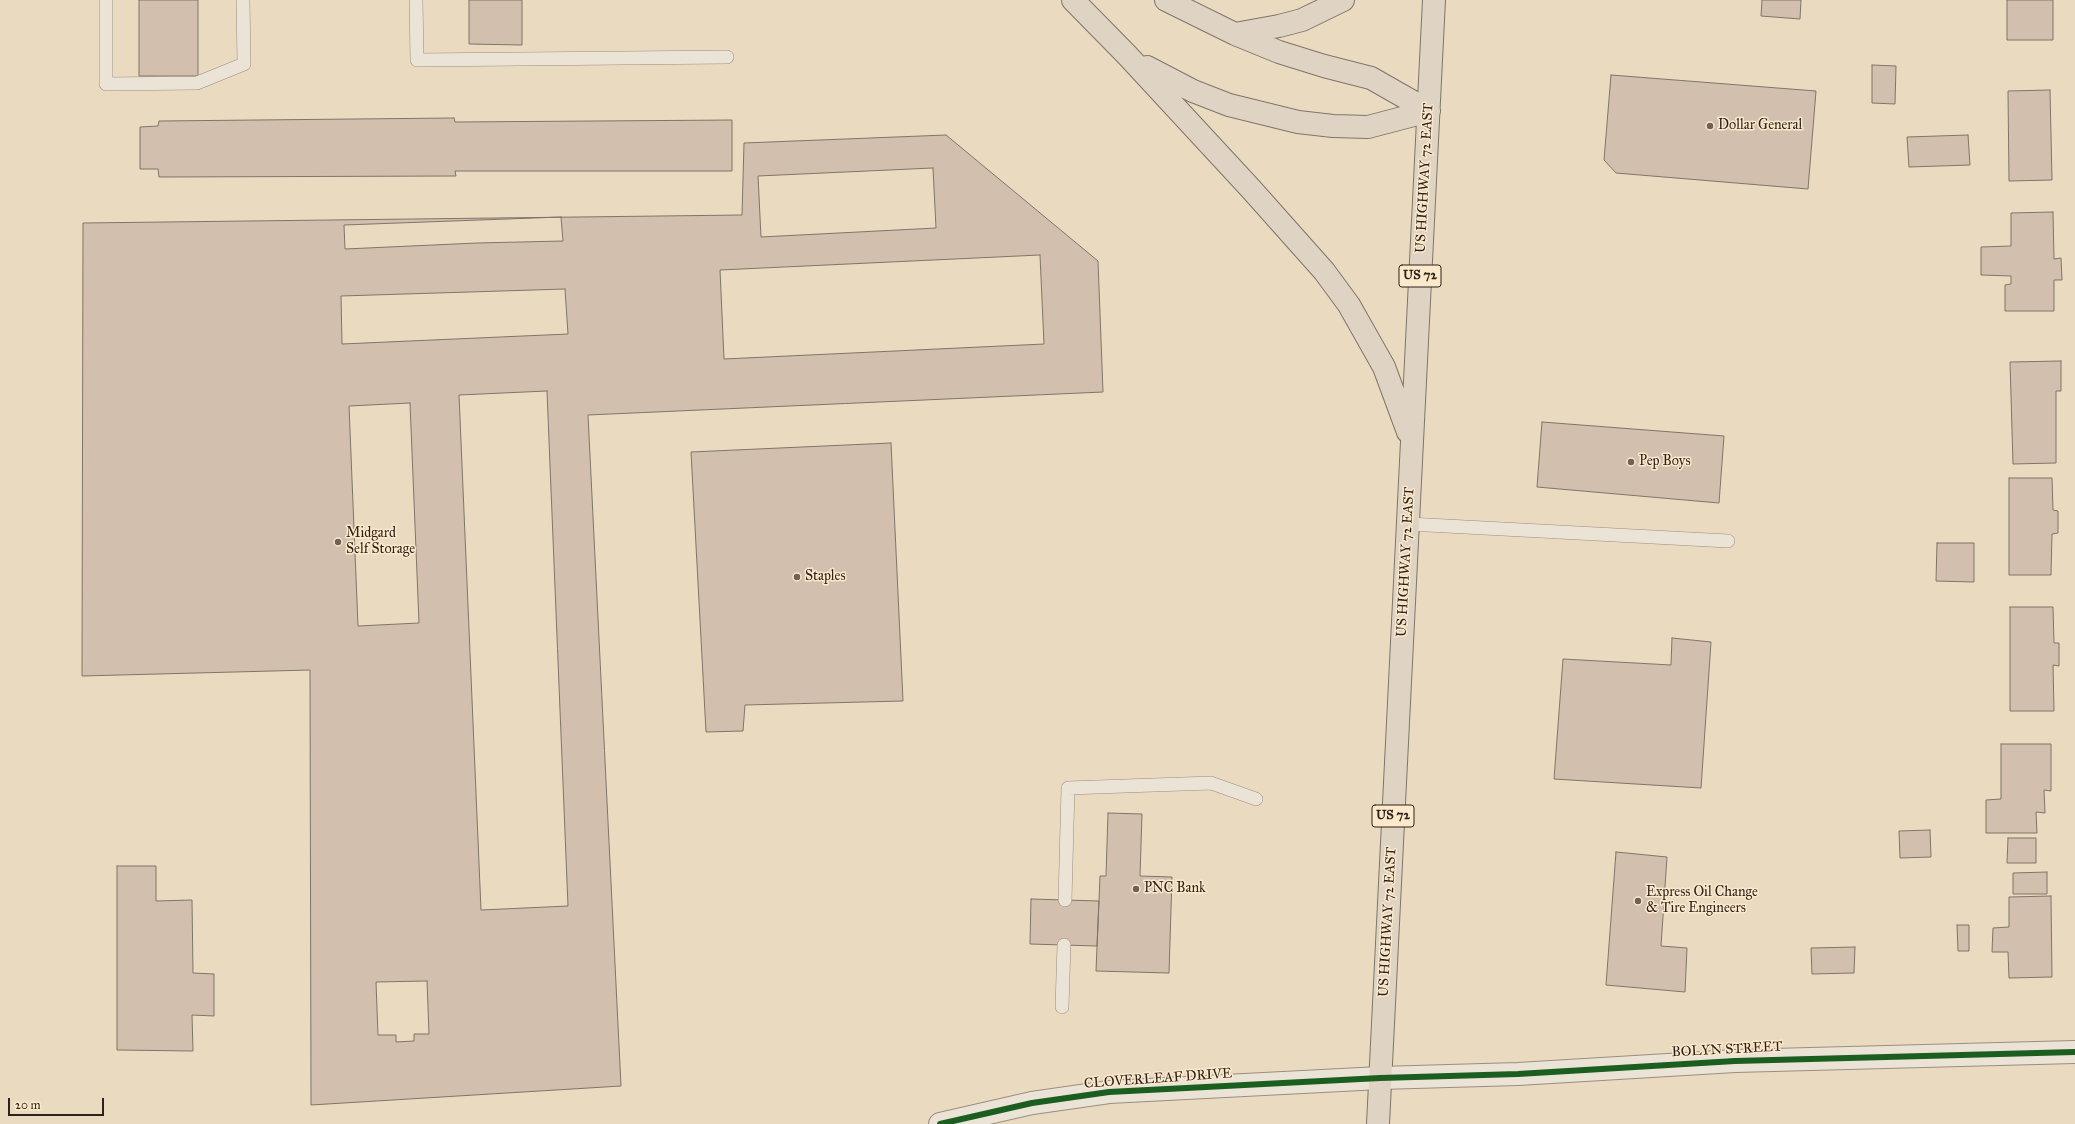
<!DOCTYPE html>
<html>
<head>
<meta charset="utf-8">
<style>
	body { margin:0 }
	#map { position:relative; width:2075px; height:1124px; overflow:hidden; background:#eadac0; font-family:"IM FELL Great Primer",serif }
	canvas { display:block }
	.scale { position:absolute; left:8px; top:1098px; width:96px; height:18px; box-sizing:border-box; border:2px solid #2c211b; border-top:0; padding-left:5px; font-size:12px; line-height:14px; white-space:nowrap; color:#2c211b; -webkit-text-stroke:3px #fce9cb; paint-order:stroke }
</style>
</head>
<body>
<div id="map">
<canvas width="2075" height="1124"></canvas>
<div class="scale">20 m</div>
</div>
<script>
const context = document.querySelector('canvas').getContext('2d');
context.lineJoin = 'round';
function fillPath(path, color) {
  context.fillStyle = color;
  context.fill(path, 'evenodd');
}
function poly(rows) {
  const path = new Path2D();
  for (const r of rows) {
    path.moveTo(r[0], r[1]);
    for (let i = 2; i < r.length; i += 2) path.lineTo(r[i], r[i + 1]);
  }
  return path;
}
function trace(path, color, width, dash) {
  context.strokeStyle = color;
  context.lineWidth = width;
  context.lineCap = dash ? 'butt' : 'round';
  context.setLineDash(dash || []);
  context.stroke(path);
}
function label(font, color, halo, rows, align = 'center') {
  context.font = font + ' "IM FELL Great Primer",serif';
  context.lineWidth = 3;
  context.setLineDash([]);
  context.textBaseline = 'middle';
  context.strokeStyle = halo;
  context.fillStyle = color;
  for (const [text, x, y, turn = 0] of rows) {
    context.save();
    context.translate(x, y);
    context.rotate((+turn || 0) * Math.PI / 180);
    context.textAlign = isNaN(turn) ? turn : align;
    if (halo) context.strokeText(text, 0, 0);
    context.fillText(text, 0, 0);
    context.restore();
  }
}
const building = poly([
	[139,0,198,0,198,76,139,76,139,0],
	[469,0,522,0,522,45,469,44,469,0],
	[1762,0,1801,0,1800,19,1761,16,1762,0],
	[2007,0,2053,0,2053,40,2007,40,2007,0],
	[1872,65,1896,66,1895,104,1872,103,1872,65],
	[1611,75,1816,91,1808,189,1616,173,1604,160,1611,75],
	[2050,90,2052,180,2009,181,2008,91,2050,90],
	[454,118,455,122,732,120,732,171,455,171,456,176,159,177,158,169,140,169,140,127,158,126,159,121,454,118],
	[946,135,1098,261,1103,392,588,415,621,1086,311,1105,310,670,82,676,83,223,742,215,744,143,946,135],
	[1968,135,1970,165,1909,167,1907,137,1968,135],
	[933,168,936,228,761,237,758,176,933,168],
	[2053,212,2054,259,2061,258,2062,280,2054,280,2054,311,2005,311,2005,285,2011,284,2011,276,1981,275,1981,247,2011,246,2011,213,2053,212],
	[561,217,563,241,477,243,345,249,344,225,561,217],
	[1040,255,1044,344,724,359,720,270,1040,255],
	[565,289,568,334,342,344,341,296,565,289],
	[2061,361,2061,391,2056,391,2056,463,2013,464,2010,362,2061,361],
	[547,391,568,906,481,910,459,395,547,391],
	[410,403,419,623,358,626,349,406,410,403],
	[1542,422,1724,436,1719,503,1537,487,1542,422],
	[891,443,903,701,745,705,743,731,706,732,691,452,891,443],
	[2009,478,2052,478,2053,510,2058,511,2058,533,2052,534,2051,575,2009,575,2009,478],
	[1937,543,1974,543,1974,582,1936,581,1937,543],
	[2010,607,2053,607,2054,643,2059,643,2059,666,2053,665,2054,711,2010,711,2010,607],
	[1672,638,1711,642,1701,788,1554,779,1563,659,1671,665,1672,638],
	[2001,744,2051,744,2051,791,2044,790,2045,813,2036,812,2037,833,1986,833,1986,800,2001,799,2001,744],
	[1108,813,1142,814,1140,876,1172,877,1169,973,1096,971,1100,876,1106,876,1108,813],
	[1930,830,1931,857,1900,858,1899,831,1930,830],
	[2008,838,2036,838,2036,863,2007,863,2008,838],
	[1616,852,1667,857,1661,946,1687,948,1685,992,1606,985,1616,852],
	[117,866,156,866,156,901,192,900,193,973,214,974,214,1016,192,1015,193,1051,117,1050,117,866],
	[2047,872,2047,894,2013,894,2013,873,2047,872],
	[2051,896,2052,977,2009,978,2008,952,1992,952,1993,928,2009,927,2009,897,2051,896],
	[1031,899,1099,901,1097,946,1030,944,1031,899],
	[1957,925,1969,925,1969,951,1958,951,1957,925],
	[1855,947,1854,973,1812,974,1811,948,1855,947],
	[427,981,429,1034,414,1034,414,1041,396,1042,396,1035,378,1035,376,982,427,981]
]);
fillPath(building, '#d3bfae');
trace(building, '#7e7569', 1);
const service = poly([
	[106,0,106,84,197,83,244,64,243,0],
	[416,0,417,60,727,57],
	[1409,524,1728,541],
	[1065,900,1068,788,1211,783,1256,799],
	[1062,1007,1064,945]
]);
const minor = poly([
	[940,1124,1032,1103,1109,1092,1380,1078,1518,1074,1735,1061,2075,1052]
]);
const trunk = poly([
	[1073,0,1127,55,1251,189,1324,271,1349,305,1384,367,1408,432],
	[1166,0,1235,34,1279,52,1324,66,1371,78,1429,111],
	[1235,34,1279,26,1302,20,1343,0],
	[1147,67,1193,91,1229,105,1298,122,1333,126,1368,127,1429,111],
	[1378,1124,1434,0]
]);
trace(service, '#998e7f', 14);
trace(minor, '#998e7f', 24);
trace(trunk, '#7e7569', 24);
trace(service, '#ece3d7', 13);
trace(minor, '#ece3d7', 22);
trace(trunk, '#dfd4c3', 22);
trace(poly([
	[940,1124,1032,1103,1109,1092,1380,1078,1518,1074,1735,1061,2075,1052]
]), '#1b5e20', 6);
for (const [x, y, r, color] of [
	[1710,126,4,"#6e6255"],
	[1631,462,4,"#6e6255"],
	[338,542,4,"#6e6255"],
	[797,577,4,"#6e6255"],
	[1136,889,4,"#6e6255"],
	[1638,901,4,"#6e6255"]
]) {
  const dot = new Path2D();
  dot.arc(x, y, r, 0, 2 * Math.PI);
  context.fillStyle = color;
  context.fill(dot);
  trace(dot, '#fce9cb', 1.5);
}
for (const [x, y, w] of [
	[1420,276,42],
	[1393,816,42]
]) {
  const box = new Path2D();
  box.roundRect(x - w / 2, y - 11, w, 22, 3);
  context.fillStyle = '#fce9cb';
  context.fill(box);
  trace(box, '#2c211b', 1);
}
label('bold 13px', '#2c211b', null, [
	["US 72",1420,276],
	["US 72",1393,816]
]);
label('14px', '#2c211b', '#fce9cb', [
	["Dollar General",1718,126],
	["Pep Boys",1639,462],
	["Midgard",346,534],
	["Self Storage",346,550],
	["Staples",805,577],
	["PNC Bank",1144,889],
	["Express Oil Change",1646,893],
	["& Tire Engineers",1646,909]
], 'left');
label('14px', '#2c211b', '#fce9cb', [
	["US HIGHWAY 72 EAST",1425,178,-87],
	["US HIGHWAY 72 EAST",1406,562,-87],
	["US HIGHWAY 72 EAST",1388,922,-87],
	["BOLYN STREET",1727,1050,-3],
	["CLOVERLEAF DRIVE",1158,1079,-4]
]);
</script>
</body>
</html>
